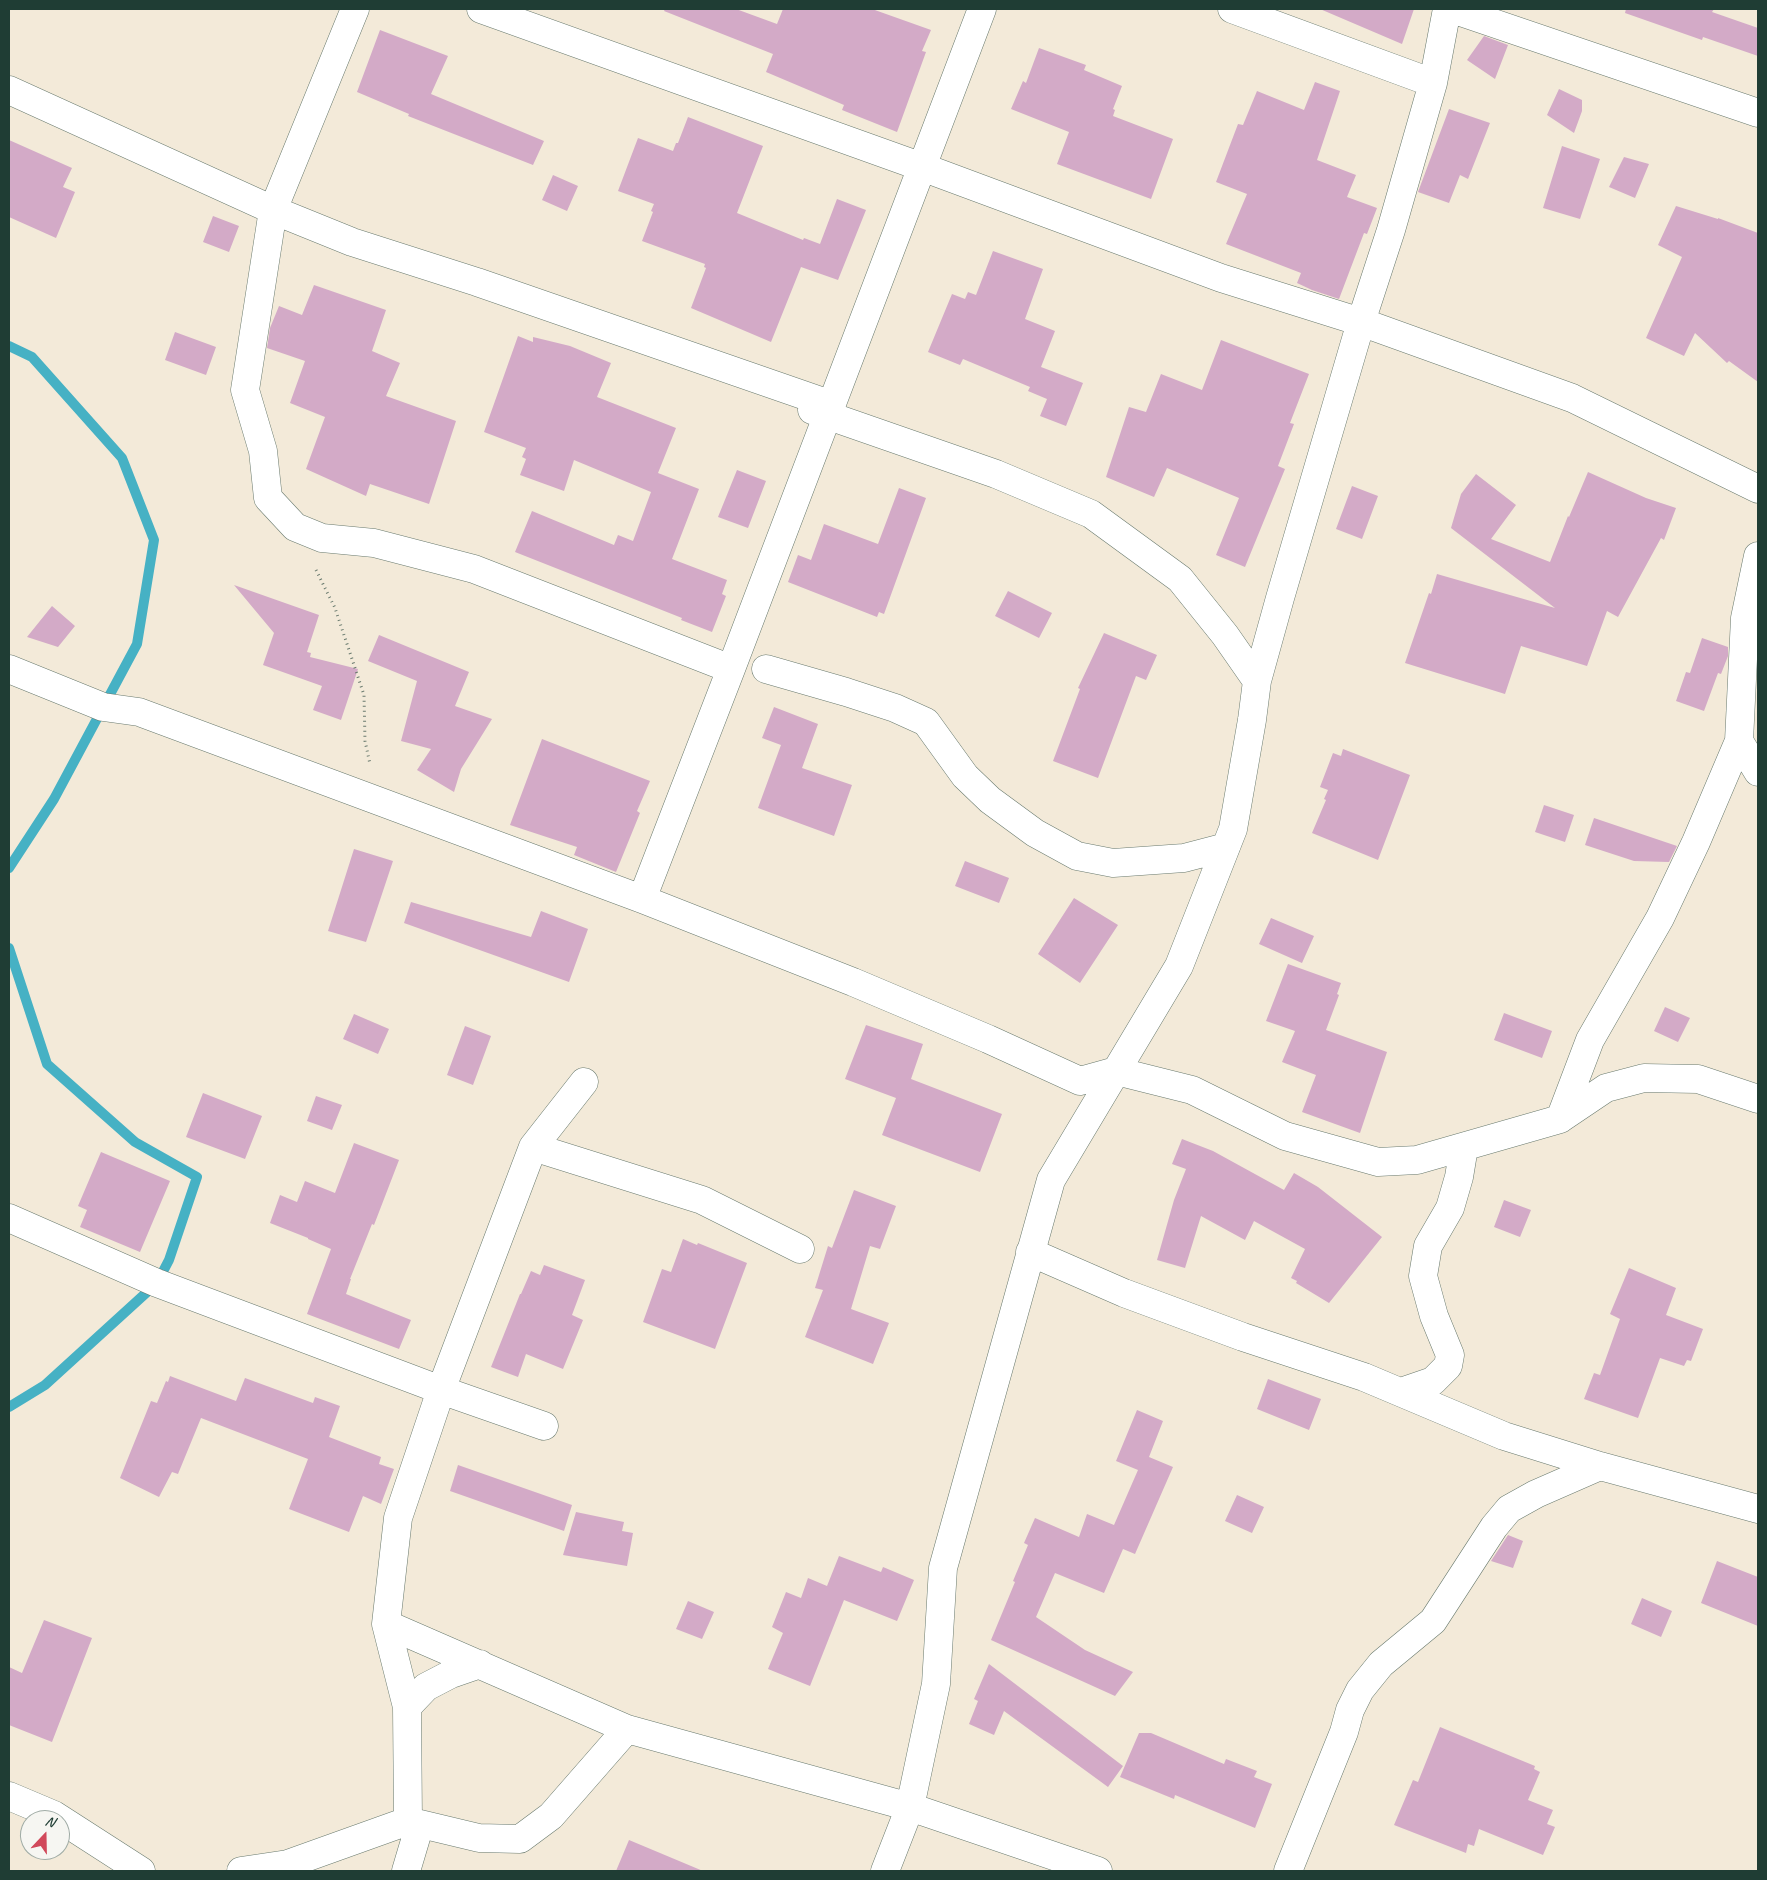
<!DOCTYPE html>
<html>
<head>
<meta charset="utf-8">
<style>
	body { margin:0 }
	#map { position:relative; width:1767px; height:1880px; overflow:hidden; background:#f3ead9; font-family:Caveat,sans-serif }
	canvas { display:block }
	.frame { position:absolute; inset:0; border:10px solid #1f3d34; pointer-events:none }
	.north { position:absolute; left:20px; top:1810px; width:50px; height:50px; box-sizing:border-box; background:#f6f6f2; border:1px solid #a0aca6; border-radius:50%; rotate:21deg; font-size:14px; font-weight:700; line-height:20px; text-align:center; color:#1f3d34 }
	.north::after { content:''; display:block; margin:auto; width:18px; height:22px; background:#d1495b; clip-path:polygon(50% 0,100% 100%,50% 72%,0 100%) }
</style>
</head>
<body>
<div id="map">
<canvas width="1767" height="1880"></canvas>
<div class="frame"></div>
<div class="north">N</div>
</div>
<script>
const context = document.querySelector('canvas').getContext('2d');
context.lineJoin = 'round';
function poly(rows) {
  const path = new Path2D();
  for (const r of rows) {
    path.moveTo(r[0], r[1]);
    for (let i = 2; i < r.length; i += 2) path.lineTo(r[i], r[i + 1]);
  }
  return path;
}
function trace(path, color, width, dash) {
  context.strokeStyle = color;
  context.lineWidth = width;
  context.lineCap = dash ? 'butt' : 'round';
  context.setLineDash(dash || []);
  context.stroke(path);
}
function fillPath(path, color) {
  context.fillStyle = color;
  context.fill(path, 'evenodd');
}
trace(poly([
	[9,346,32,357,122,458,154,540,137,644,54,799,9,868],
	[9,948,47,1064,135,1142,197,1177,169,1260,157,1283,45,1385,9,1407]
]), '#46b1c4', 10);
fillPath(poly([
	[665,9,736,9,777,24,783,9,872,9,931,30,922,51,926,52,897,132,842,110,844,105,766,72,773,54,664,11],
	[1320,9,1414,9,1402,44],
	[1626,9,1714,9,1712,12,1758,28,1758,56,1703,37,1702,40,1625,13],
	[380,30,448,56,431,94,544,141,533,165,408,116,409,114,357,92],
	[1484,36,1508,45,1495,79,1467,60],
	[1039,48,1086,65,1084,70,1122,86,1113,109,1115,110,1113,116,1173,139,1151,199,1057,164,1069,132,1011,109,1023,81,1026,83],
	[1315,82,1340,91,1317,160,1356,175,1347,197,1377,208,1367,234,1364,233,1339,299,1312,290,1297,283,1301,273,1226,244,1247,194,1216,182,1238,124,1243,125,1257,91,1304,110],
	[1559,89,1582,100,1582,111,1574,133,1547,115],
	[1449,109,1490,123,1468,179,1460,175,1449,203,1418,192],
	[688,117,763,146,737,213,803,240,804,238,820,244,837,199,866,210,838,280,801,267,771,342,691,308,706,268,704,267,705,264,642,241,653,212,651,211,654,204,618,191,638,138,673,151,676,143,678,143],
	[9,140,72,168,63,187,75,192,56,238,9,217],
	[1562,146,1600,159,1580,219,1543,208],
	[1624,157,1649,164,1635,198,1609,187],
	[553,175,578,186,567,211,542,200],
	[1676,206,1718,219,1718,218,1758,233,1758,382,1729,361,1727,363,1695,333,1684,356,1646,338,1682,257,1658,245],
	[213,216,239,226,229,252,203,242],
	[993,251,1043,269,1025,319,1055,331,1041,367,1083,383,1066,426,1040,416,1047,399,1028,391,1030,387,963,359,960,365,928,352,952,294,965,299,968,292,976,295],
	[314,285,386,310,372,351,400,363,386,396,456,421,429,504,370,484,366,496,306,469,325,417,290,403,305,361,267,348,270,328,279,306,302,315],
	[175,332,216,347,206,375,165,360],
	[518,336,533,342,533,337,570,346,611,363,597,397,676,428,658,473,699,489,672,559,727,580,722,594,726,596,712,632,681,620,682,618,515,552,532,511,614,545,618,535,633,541,651,492,574,460,564,491,520,475,526,459,522,457,526,448,484,432],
	[1221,340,1309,374,1290,423,1294,424,1278,466,1285,469,1245,567,1216,555,1239,498,1167,468,1154,497,1106,477,1129,407,1146,412,1161,374,1202,390],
	[737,470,766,481,748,528,718,517],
	[1588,472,1646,498,1676,508,1664,540,1661,538,1618,617,1607,611,1587,666,1521,646,1505,694,1405,663,1429,593,1431,594,1437,574,1555,608,1451,528,1461,494,1476,474,1516,505,1491,539,1550,562,1568,516,1569,517],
	[1352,486,1378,496,1362,539,1336,529],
	[899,488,926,498,884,614,879,612,877,617,788,582,798,555,811,560,824,524,878,544],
	[234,585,319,615,307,652,311,653,310,657,358,669,341,720,313,710,322,686,263,665,274,633],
	[1008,591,1052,613,1039,638,995,616],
	[52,606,75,626,58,647,27,637],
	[1104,633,1157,655,1146,680,1136,676,1098,778,1053,761,1080,689,1078,688],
	[379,635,469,672,455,706,492,719,461,769,454,792,417,770,431,749,401,741,417,681,368,661],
	[1702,638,1728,647,1728,656,1721,674,1718,673,1704,711,1676,701,1686,672,1690,673],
	[774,707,818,724,802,768,852,785,834,836,758,808,781,745,762,738],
	[542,739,650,781,637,811,640,813,616,872,574,855,577,847,510,825],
	[1343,749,1410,775,1378,860,1312,833,1326,800,1324,799,1328,790,1320,787,1333,753,1341,756],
	[1544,805,1574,815,1565,842,1535,832],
	[1594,818,1677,846,1669,862,1634,861,1585,845],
	[354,849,393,861,366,942,328,931],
	[965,861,1009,878,999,903,955,886],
	[1074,898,1118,925,1080,983,1038,954],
	[411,902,531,937,541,911,588,929,569,982,404,923],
	[1271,918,1314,936,1302,963,1259,944],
	[1288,964,1341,983,1337,994,1339,995,1326,1030,1387,1052,1360,1133,1302,1112,1316,1075,1282,1062,1295,1031,1266,1021],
	[1665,1007,1690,1018,1678,1042,1654,1031],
	[1504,1013,1552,1031,1542,1058,1494,1040],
	[354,1014,389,1029,378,1054,343,1039],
	[866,1025,923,1044,911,1079,1002,1114,980,1172,882,1135,896,1098,845,1079],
	[465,1026,491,1036,473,1085,447,1075],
	[203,1093,262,1116,245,1159,186,1137],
	[316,1096,342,1105,332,1130,307,1121],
	[1182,1139,1213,1151,1284,1190,1294,1173,1318,1187,1382,1237,1329,1303,1296,1283,1297,1281,1291,1278,1305,1249,1254,1221,1245,1240,1201,1216,1185,1268,1157,1260,1174,1200,1186,1169,1172,1164],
	[354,1143,399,1160,374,1225,372,1224,350,1279,351,1279,346,1294,411,1320,399,1349,307,1314,331,1249,308,1239,308,1238,270,1223,280,1195,297,1202,305,1181,335,1193],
	[101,1152,170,1181,140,1252,80,1227,87,1210,78,1206],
	[854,1190,896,1206,880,1249,870,1246,851,1309,889,1323,873,1364,805,1337,823,1290,815,1288,828,1246,832,1248],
	[1504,1200,1531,1210,1520,1237,1494,1227],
	[683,1239,697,1245,698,1243,747,1263,715,1349,643,1322,662,1269,671,1272],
	[544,1265,585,1280,572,1315,583,1320,563,1369,526,1354,518,1377,491,1367,520,1294,521,1294,531,1271,540,1275],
	[1629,1268,1676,1288,1666,1315,1703,1329,1691,1361,1687,1360,1684,1366,1660,1358,1638,1418,1584,1399,1594,1373,1600,1375,1620,1319,1610,1314],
	[170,1376,236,1401,245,1378,313,1403,315,1397,340,1406,329,1437,381,1457,379,1464,394,1469,381,1504,363,1496,349,1532,289,1509,308,1459,201,1418,178,1474,172,1472,159,1497,120,1478,151,1401,157,1403,166,1381,168,1382],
	[1268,1379,1321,1399,1309,1430,1257,1409],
	[1137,1410,1163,1421,1149,1457,1173,1467,1135,1554,1123,1549,1104,1593,1055,1573,1036,1617,1085,1650,1133,1672,1115,1696,991,1640,1015,1582,1013,1581,1028,1545,1024,1543,1035,1518,1079,1537,1087,1514,1114,1525,1138,1470,1116,1461],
	[458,1465,572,1505,564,1531,450,1491],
	[1237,1495,1264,1507,1252,1533,1225,1521],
	[576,1512,624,1522,622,1531,633,1533,627,1566,563,1555],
	[1508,1535,1523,1541,1513,1568,1491,1561],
	[839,1556,881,1572,883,1567,914,1580,897,1621,844,1600,810,1686,768,1669,783,1633,772,1627,786,1592,801,1598,808,1578,827,1586],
	[1717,1561,1758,1577,1758,1626,1701,1603],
	[1642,1598,1672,1611,1661,1637,1631,1624],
	[688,1601,714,1612,702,1639,676,1629],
	[44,1620,92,1638,52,1742,9,1725,9,1667,22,1673],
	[989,1664,1123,1766,1108,1787,1004,1711,994,1735,969,1724,978,1701,974,1699],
	[1440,1727,1535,1766,1534,1769,1540,1772,1528,1800,1553,1810,1547,1824,1555,1827,1543,1855,1479,1829,1474,1846,1468,1844,1466,1853,1394,1825,1413,1780,1418,1782],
	[1139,1733,1151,1733,1224,1764,1226,1759,1257,1771,1254,1777,1272,1784,1255,1828,1175,1795,1174,1799,1120,1777],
	[629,1840,703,1871,616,1871]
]), '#d3aac7');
const minor = poly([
	[481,9,922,167,1221,278,1361,322,1572,398,1758,489],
	[1232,9,1433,83],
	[1452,9,1758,113],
	[9,90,273,210,355,9],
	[812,410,996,474,1091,514,1180,579,1225,635,1257,681],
	[1758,556,1745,618,1739,741,1758,772],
	[9,669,103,707,139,712,642,899,853,982,988,1039,1080,1081,1116,1071,1192,1090,1285,1136,1378,1162,1417,1160,1560,1119,1606,1088,1644,1078,1698,1079,1758,1099],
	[731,669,474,569,374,543,322,538,295,527,268,498,263,451,245,390,273,210,352,242,477,282,832,405],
	[766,669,846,692,895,708,926,722,965,776,990,800,1035,833,1077,856,1113,863,1184,858,1226,847],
	[642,899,731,669,982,9],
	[584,1082,533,1147,702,1200,800,1249],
	[1560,1119,1590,1040,1660,918,1696,842,1739,741],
	[9,1218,157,1283,441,1390,544,1426],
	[1030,1252,1124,1293,1243,1337,1364,1377,1504,1436,1600,1466,1758,1509],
	[1401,1392,1433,1381,1448,1366,1450,1355,1434,1316,1423,1276,1428,1246,1450,1208,1459,1177,1464,1147],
	[386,1624,627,1729,910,1807,1098,1871],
	[407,1707,426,1687,451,1674,480,1664],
	[9,1796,54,1815,141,1871],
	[408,1821,407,1707,386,1624,398,1518,441,1390,533,1147],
	[241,1871,288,1864,408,1821,479,1838,520,1839,551,1816,627,1729],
	[406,1871,420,1824],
	[885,1871,910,1807,936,1684,943,1568,1051,1180,1179,966,1233,829,1252,720,1257,681,1280,598,1361,322,1391,230,1433,83,1447,9],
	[1288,1871,1344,1732,1350,1710,1360,1690,1381,1664,1433,1621,1494,1527,1509,1509,1536,1494,1600,1466]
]);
trace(minor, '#697a6e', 29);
trace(poly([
	[316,570,335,608,364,695,365,741,370,764]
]), '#697a6e', 3, [1, 4]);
trace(minor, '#fff', 28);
</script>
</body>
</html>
